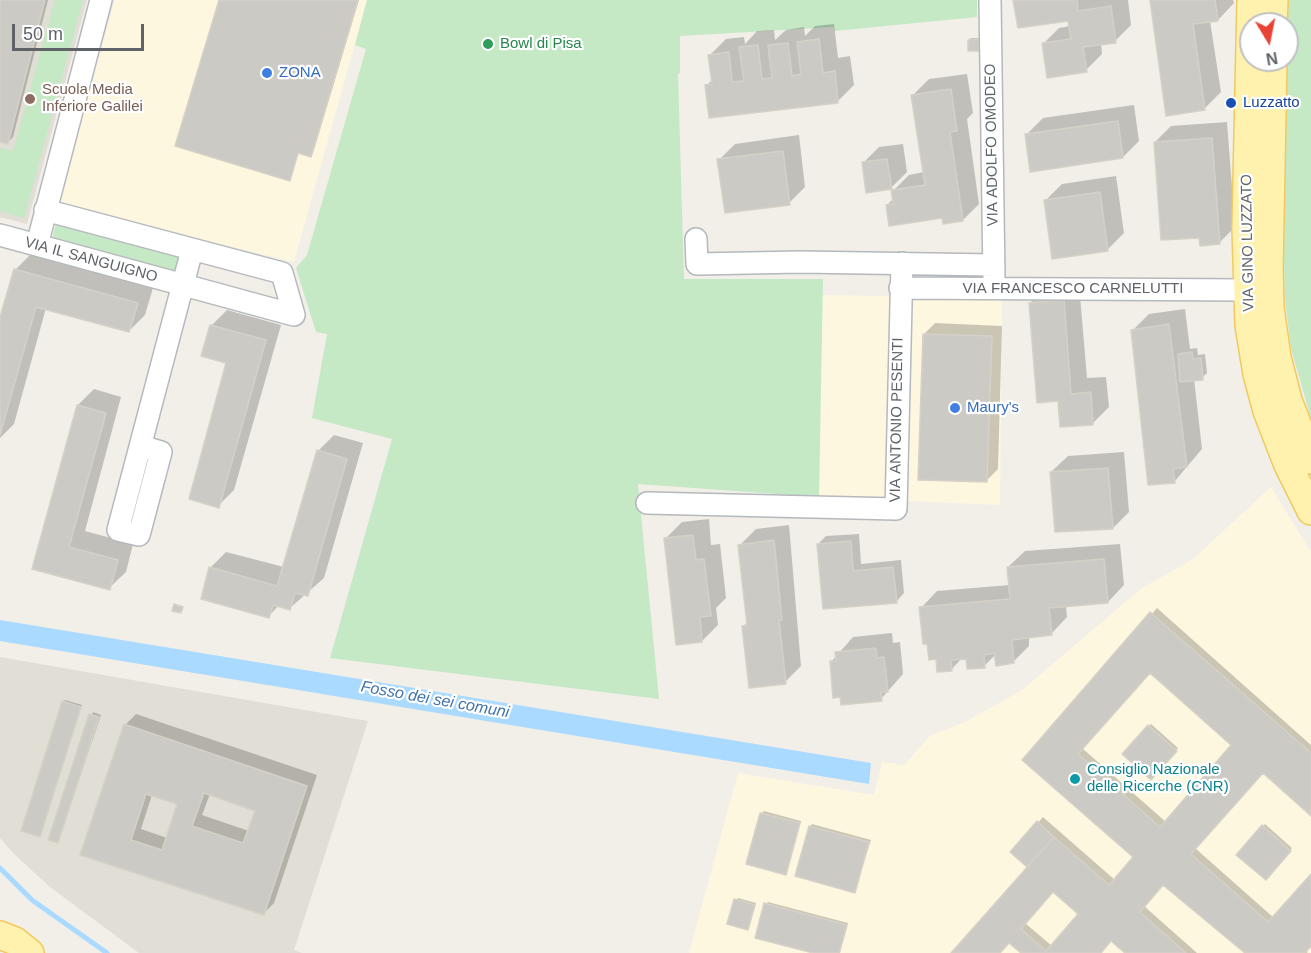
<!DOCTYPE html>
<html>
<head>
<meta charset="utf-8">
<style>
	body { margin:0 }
	#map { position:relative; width:1311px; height:953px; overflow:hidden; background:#f1efe8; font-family:Helvetica,sans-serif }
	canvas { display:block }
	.north { position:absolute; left:1239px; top:12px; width:60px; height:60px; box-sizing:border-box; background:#fff; border:2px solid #bfc1c3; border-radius:50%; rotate:170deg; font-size:16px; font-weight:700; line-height:24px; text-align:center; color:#5f6368 }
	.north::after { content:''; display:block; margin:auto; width:21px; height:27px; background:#ea4335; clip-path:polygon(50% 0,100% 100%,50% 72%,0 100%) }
	.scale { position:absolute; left:12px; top:24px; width:132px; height:27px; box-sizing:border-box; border:3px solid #5f6368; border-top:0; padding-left:8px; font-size:18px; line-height:21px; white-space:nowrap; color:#5f6368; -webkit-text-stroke:4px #fff; paint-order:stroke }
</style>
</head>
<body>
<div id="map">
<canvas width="1311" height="953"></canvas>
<div class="north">N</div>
<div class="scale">50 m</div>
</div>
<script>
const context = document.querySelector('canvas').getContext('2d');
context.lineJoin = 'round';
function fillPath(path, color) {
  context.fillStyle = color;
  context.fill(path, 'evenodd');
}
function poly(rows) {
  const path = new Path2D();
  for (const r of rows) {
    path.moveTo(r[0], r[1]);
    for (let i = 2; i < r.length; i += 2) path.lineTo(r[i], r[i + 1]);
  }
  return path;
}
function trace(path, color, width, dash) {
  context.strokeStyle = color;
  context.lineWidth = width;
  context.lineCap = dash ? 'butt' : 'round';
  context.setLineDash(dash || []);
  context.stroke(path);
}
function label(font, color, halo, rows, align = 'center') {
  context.font = font + ' Helvetica,sans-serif';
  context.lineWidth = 4.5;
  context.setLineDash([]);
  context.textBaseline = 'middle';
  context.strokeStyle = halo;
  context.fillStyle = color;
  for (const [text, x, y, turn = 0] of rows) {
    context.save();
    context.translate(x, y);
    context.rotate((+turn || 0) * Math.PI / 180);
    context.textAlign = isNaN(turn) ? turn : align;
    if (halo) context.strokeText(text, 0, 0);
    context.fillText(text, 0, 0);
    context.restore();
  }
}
fillPath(poly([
	[115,0,367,0,294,262,58,204],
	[822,295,1002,298,1000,505,819,497],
	[1271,487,1311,552,1311,953,689,953,738,773,874,795,882,762,904,765,931,735,965,722,1022,690,1142,588,1193,559]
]), '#fef7e0');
fillPath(poly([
	[0,0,87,0,27,224,0,217],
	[0,657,368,721,294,950,302,953,139,953,50,887,14,854,0,838]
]), '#e1ded6');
fillPath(poly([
	[55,0,83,0,24,218,0,211,0,148,13,151],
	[367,0,977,0,977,17,834,31,834,27,680,36,680,73,678,74,684,279,823,279,819,497,638,484,659,699,330,658,392,439,312,418,327,334,316,332,296,268,307,255,366,49,355,45],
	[1288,0,1311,0,1311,419,1291,348,1285,300,1283,233],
	[56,223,180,255,174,277,51,244]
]), '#c5e8c5');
fillPath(poly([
	[0,620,871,763,869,784,0,641]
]), '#aadaff');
fillPath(poly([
	[0,0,48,0,13,137,8,142,0,140],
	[221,0,359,0,313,153,311,155,299,151,289,179],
	[1015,0,1128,0,1131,25,1115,41,1101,43,1102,54,1086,70,1043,44,1059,28,1070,26,1069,19],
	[1152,0,1233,0,1234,3,1218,20,1210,21,1221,92,1205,108],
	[834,24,838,58,850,56,854,85,838,101,706,86,713,79,710,55,726,39,744,37,745,44,757,31,774,30,775,40,786,30,804,27,805,36,815,26],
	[971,38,980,38,978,49,969,40],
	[967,74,973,113,967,119,979,204,963,220,887,205,894,198,893,191,909,175,924,172,913,95,929,79],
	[1134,105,1139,141,1123,157,1026,135,1043,118],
	[1227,122,1235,227,1219,243,1200,236,1155,142,1171,126],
	[799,135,805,187,789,203,719,160,735,144],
	[903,144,907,172,891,188,863,163,879,147],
	[1116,176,1124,233,1108,249,1046,200,1062,184],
	[31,254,153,288,145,315,129,331,46,308,14,424,0,438,0,323,15,270],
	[1079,284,1087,378,1106,377,1109,407,1093,423,1059,400,1030,303,1046,287],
	[1185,309,1190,349,1197,348,1198,355,1205,354,1207,373,1202,378,1194,379,1202,449,1174,482,1133,330,1149,314],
	[227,310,281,325,234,490,218,506,228,362,211,326],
	[935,323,1002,326,998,469,987,480,924,334],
	[94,389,121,397,85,531,133,544,126,572,109,588,34,568,78,405],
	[334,435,363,443,324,578,290,608,279,605,269,616,210,568,226,552,284,567,318,451],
	[1124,452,1129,512,1113,528,1051,472,1068,456],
	[709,519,711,545,720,544,726,598,716,608,718,625,702,641,666,538,682,522],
	[789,525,801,666,785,682,744,626,748,621,740,545,756,529],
	[859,534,861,564,901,560,904,593,896,602,824,608,818,544,826,536],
	[1120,544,1124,585,1108,602,1066,605,1067,617,1051,634,1029,637,1029,646,1013,662,996,654,984,666,963,657,951,670,937,657,921,608,937,591,1010,585,1008,567,1025,551],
	[1157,608,1311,745,1311,814,1263,772,1195,848,1274,918,1311,876,1311,945,1305,951,1308,953,1247,953,1164,883,1144,906,1197,953,1127,953,1111,939,1100,953,1023,953,1010,941,999,953,953,953,1029,867,1012,852,1043,817,1115,880,1136,857,1024,760],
	[1150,672,1233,745,1166,822,1082,748],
	[1054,891,1080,914,1052,946,1025,923],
	[892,633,893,643,900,642,903,674,881,699,831,662,853,637],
	[65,700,82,705,39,835,63,702],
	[93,712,101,715,58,842,50,839],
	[136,714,317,775,274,903,263,914,82,854,125,725],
	[210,794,257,810,249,831,202,815],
	[152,795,179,803,167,838,141,829],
	[1151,724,1178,748,1151,778,1124,754],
	[764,811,801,821,786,873,761,814],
	[812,824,871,840,854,892,810,827],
	[1265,824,1292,848,1266,878,1238,854],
	[738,898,756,903,748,928,736,900],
	[768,902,848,923,840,953,818,953,766,904]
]), '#0003');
trace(poly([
	[0,868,32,900,107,953]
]), '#aadaff', 5);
const building = poly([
	[0,0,45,0,8,144,0,142,0,0],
	[219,0,358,0,311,157,298,153,290,181,175,146,219,0],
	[1013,0,1077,0,1078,11,1111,6,1116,43,1083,47,1087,72,1047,78,1042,43,1071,39,1068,21,1018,28,1013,0],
	[1150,0,1215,0,1218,21,1193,24,1205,110,1166,116,1150,0],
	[819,39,823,73,835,71,838,103,709,118,705,85,712,84,708,55,729,52,732,82,744,81,739,47,758,45,762,79,772,78,768,45,788,43,792,76,801,74,797,42,819,39],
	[979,39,979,51,968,51,968,40,979,39],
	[951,89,957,131,950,132,963,221,943,224,942,218,889,226,886,205,893,204,891,189,866,193,862,162,887,159,892,190,925,185,911,95,951,89],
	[1118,121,1123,158,1030,172,1025,134,1118,121],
	[1212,138,1220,244,1200,246,1199,238,1161,240,1154,142,1212,138],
	[783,151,790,205,725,213,717,159,783,151],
	[1100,192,1108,251,1052,259,1044,200,1100,192],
	[14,269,138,303,129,332,36,307,0,435,0,317,14,269],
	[1064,300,1071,394,1091,392,1093,425,1060,427,1058,401,1037,403,1029,303,1064,300],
	[1169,324,1187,467,1173,469,1175,483,1148,485,1131,330,1169,324],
	[210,325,266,340,219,508,189,499,226,363,201,356,210,325],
	[923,334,992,336,987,482,918,480,923,334],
	[1192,352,1193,359,1201,358,1203,380,1180,382,1178,354,1192,352],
	[77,405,106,413,69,547,118,560,110,590,32,569,77,405],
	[317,450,347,459,308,596,295,593,290,610,273,605,269,618,201,599,209,567,277,586,317,450],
	[1108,468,1113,529,1055,532,1050,472,1108,468],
	[693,535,696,560,704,559,711,616,700,617,702,642,676,645,664,538,693,535],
	[774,540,782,620,779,620,786,684,749,688,742,626,747,625,738,545,774,540],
	[851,541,853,571,893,567,897,603,823,609,817,544,851,541],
	[1104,559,1108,603,1049,608,1052,635,1012,640,1014,663,996,666,994,653,984,655,985,668,967,669,966,659,951,660,952,671,937,672,936,659,929,660,927,644,923,644,919,607,1010,599,1007,567,1104,559],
	[174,604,183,607,181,613,172,611,174,604],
	[1150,612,1311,753,1311,816,1263,773,1191,854,1268,922,1311,874,1311,946,1305,953,1245,953,1163,885,1140,912,1186,953,1125,953,1111,941,1101,953,1021,953,1009,943,1000,953,951,953,1054,837,1109,885,1133,857,1022,760,1150,612],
	[1150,673,1231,745,1160,827,1078,754,1150,673],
	[1053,892,1078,914,1046,951,1021,929,1053,892],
	[876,648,877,658,884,657,888,692,881,692,882,701,841,705,840,697,833,698,830,661,836,661,835,652,876,648],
	[62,701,81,707,40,837,21,831,62,701],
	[89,714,99,717,58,843,48,840,89,714],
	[124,724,307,786,264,915,80,855,124,724],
	[204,793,255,811,243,843,192,826,204,793],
	[146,794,177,804,162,850,131,840,146,794],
	[1148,725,1177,751,1151,780,1122,754,1148,725],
	[760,813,800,823,786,875,746,864,760,813],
	[1037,821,1054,837,1027,867,1010,852,1037,821],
	[1262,825,1291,851,1266,880,1236,855,1262,825],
	[809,826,869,842,855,893,795,876,809,826],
	[734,899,755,905,748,930,727,924,734,899],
	[764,903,847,925,839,953,813,953,755,938,764,903]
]);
fillPath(building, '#cccac5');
trace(building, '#d6d1c6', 1.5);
const minor = poly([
	[990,0,994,279],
	[0,235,294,315,282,273,45,210],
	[696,239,697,264,800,262,994,265],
	[37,245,101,0],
	[900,288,1246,290],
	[141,446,161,452,139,535,118,530,192,250],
	[647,503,896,509,902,263]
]);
const major = poly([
	[1251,0,1246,228,1249,325,1257,374,1267,411,1288,465,1311,511],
	[1273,24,1274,0],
	[1273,60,1269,268,1270,308,1277,357,1288,400,1311,460],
	[0,935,15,941,30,953]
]);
trace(minor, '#b5b8bc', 24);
trace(major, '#f2c960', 30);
trace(minor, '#fff', 21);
trace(major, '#fff2af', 27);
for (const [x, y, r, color] of [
	[488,44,6,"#2e9e5b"],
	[267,73,6,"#3f7fe0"],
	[30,99,6,"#8d6e63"],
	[1231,103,6,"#1a4fb4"],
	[955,408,6,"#3f7fe0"],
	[1075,779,6,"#0f9aa8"]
]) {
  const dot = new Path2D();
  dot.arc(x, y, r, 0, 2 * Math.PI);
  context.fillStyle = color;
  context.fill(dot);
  trace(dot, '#fff', 2);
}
label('15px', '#27864d', '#fff', [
	["Bowl di Pisa",500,44]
], 'left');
label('15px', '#366cbe', '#fff', [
	["ZONA",279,73],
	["Maury's",967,408]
], 'left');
label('15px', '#785e54', '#fff', [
	["Scuola Media",42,90],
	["Inferiore Galilei",42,107]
], 'left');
label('15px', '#164399', '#fff', [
	["Luzzatto",1243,103]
], 'left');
label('15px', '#5f6368', '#fff', [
	["VIA ADOLFO OMODEO",992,145,-91],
	["VIA GINO LUZZATO",1248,243,-91],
	["VIA IL SANGUIGNO",91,260,15],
	["VIA FRANCESCO CARNELUTTI",1073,289],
	["VIA ANTONIO PESENTI",897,420,-89]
]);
label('15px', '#0d838f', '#fff', [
	["Consiglio Nazionale",1087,770],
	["delle Ricerche (CNR)",1087,787]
], 'left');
label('italic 16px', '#4174aa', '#fff', [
	["Fosso dei sei comuni",435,700,10]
]);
</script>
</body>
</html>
